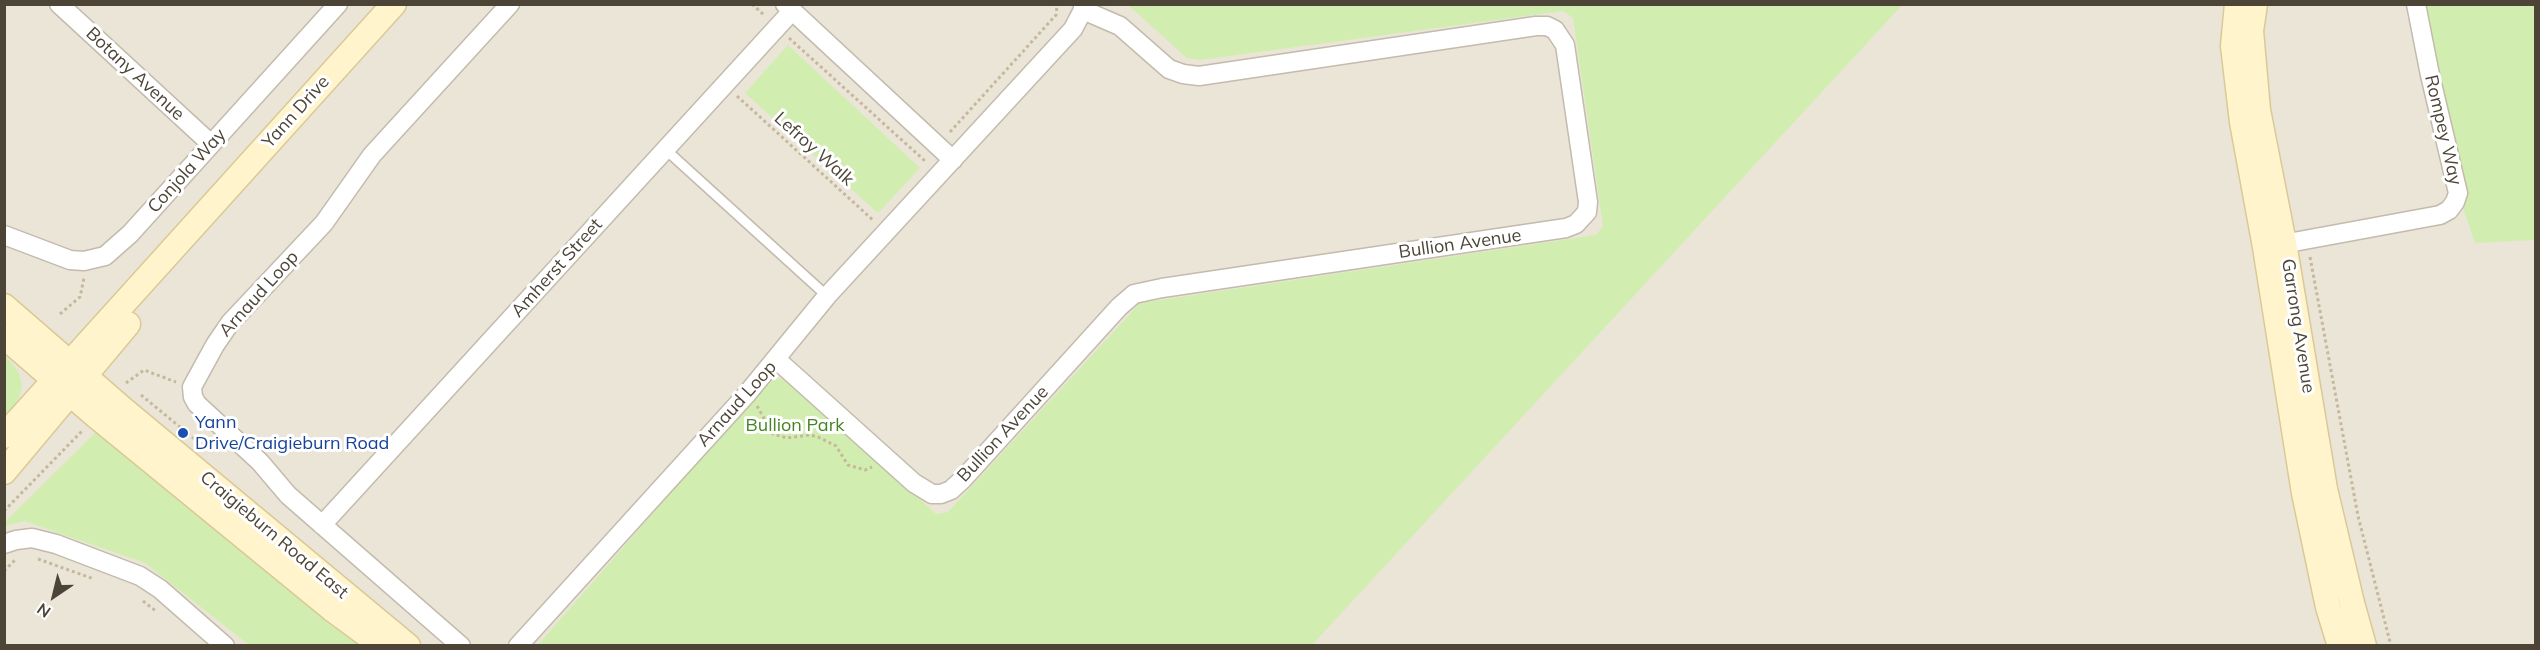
<!DOCTYPE html>
<html>
<head>
<meta charset="utf-8">
<style>
	body { margin:0 }
	#map { position:relative; width:2540px; height:650px; overflow:hidden; background:#f6f3ea; font-family:Mulish,sans-serif }
	canvas { display:block }
	.frame { position:absolute; inset:0; border:6px solid #4c4437; pointer-events:none }
	.north { position:absolute; left:24px; top:566px; width:60px; height:60px; -webkit-text-stroke:4px #fff; paint-order:stroke; rotate:215deg; font-size:16px; font-weight:700; line-height:24px; text-align:center; color:#4c4437 }
	.north::after { content:''; display:block; margin:auto; width:21px; height:27px; background:#4c4437; clip-path:polygon(50% 0,100% 100%,50% 72%,0 100%) }
</style>
</head>
<body>
<div id="map">
<canvas width="2540" height="650"></canvas>
<div class="frame"></div>
<div class="north">N</div>
</div>
<script>
const context = document.querySelector('canvas').getContext('2d');
context.lineJoin = 'round';
function fillPath(path, color) {
  context.fillStyle = color;
  context.fill(path, 'evenodd');
}
function poly(rows) {
  const path = new Path2D();
  for (const r of rows) {
    path.moveTo(r[0], r[1]);
    for (let i = 2; i < r.length; i += 2) path.lineTo(r[i], r[i + 1]);
  }
  return path;
}
function trace(path, color, width, dash) {
  context.strokeStyle = color;
  context.lineWidth = width;
  context.lineCap = dash ? 'butt' : 'round';
  context.setLineDash(dash || []);
  context.stroke(path);
}
function label(font, color, halo, rows, align = 'center') {
  context.font = font + ' Mulish,sans-serif';
  context.lineWidth = 6;
  context.setLineDash([]);
  context.textBaseline = 'middle';
  context.strokeStyle = halo;
  context.fillStyle = color;
  for (const [text, x, y, turn = 0] of rows) {
    context.save();
    context.translate(x, y);
    context.rotate((+turn || 0) * Math.PI / 180);
    context.textAlign = isNaN(turn) ? turn : align;
    if (halo) context.strokeText(text, 0, 0);
    context.fillText(text, 0, 0);
    context.restore();
  }
}
fillPath(poly([
	[4,5,2535,5,2535,645,5,645]
]), '#ebe5d8');
fillPath(poly([
	[1128,5,1902,5,1312,645,537,646,739,415,768,383,778,378,791,381,936,514,948,512,1140,303,1596,235,1603,226,1573,18,1563,11,1200,60,1187,58],
	[2416,5,2535,5,2535,240,2475,243,2458,193],
	[788,45,920,168,878,213,745,93],
	[4,354,19,373,22,386,17,406,4,419],
	[96,432,301,599,360,645,249,645,145,563,24,521,5,526,5,522]
]), '#d1eeb0');
const lane = poly([
	[665,149,827,296]
]);
const street = poly([
	[59,4,211,144],
	[785,4,953,160],
	[4,235,70,260,84,261,105,256,130,234,338,4],
	[2272,246,2440,215,2449,210,2455,202,2458,193,2430,75,2416,4],
	[776,359,914,483,932,494,941,494,951,490,963,479,1119,307,1134,294,1162,288,1566,228,1576,224,1587,212,1588,202,1565,45,1555,30,1547,26,1536,26,1199,76,1183,74,1169,69,1120,26,1083,10,1083,4],
	[322,525,792,11],
	[4,544,16,540,32,538,56,544,140,576,160,589,225,646],
	[461,646,288,495,260,462,197,404,193,397,192,387,215,345,230,323,324,223,372,155,510,4],
	[518,646,746,395,827,296,1073,29,1083,10]
]);
const secondary = poly([
	[2237,4,2233,46,2242,122,2265,247,2304,493,2328,607,2340,646],
	[2255,4,2251,31,2258,110,2284,243,2325,489,2352,603,2364,646],
	[4,306,124,410,408,646],
	[4,336,96,416,332,609,382,646],
	[4,436,394,4],
	[4,472,128,324]
]);
trace(lane, '#c3bbac', 12);
trace(street, '#c3bbac', 21);
trace(secondary, '#dac997', 27);
trace(poly([
	[752,4,764,15],
	[789,38,925,161,926,160],
	[737,96,874,221],
	[950,132,1056,15,1057,5],
	[2310,257,2358,516,2391,646],
	[60,314,80,297,84,278],
	[126,383,144,370,176,382],
	[141,395,197,441],
	[757,406,773,434,787,438,810,435,818,437,836,446,848,465,865,470,872,467],
	[4,511,83,430],
	[38,559,94,579],
	[4,571,16,559],
	[143,601,157,612]
]), '#c6b89c', 3, [3, 3]);
trace(lane, '#fff', 9);
trace(street, '#fff', 18);
trace(secondary, '#fff4cc', 24);
for (const [x, y, r, color] of [
	[183,433,6,"#1a4fb4"]
]) {
  const dot = new Path2D();
  dot.arc(x, y, r, 0, 2 * Math.PI);
  context.fillStyle = color;
  context.fill(dot);
  trace(dot, '#fff', 2);
}
label('18px', '#4c4437', '#fff', [
	["Botany Avenue",135,74,43],
	["Yann Drive",296,112,-48],
	["Rompey Way",2443,130,77],
	["Lefroy Walk",814,149,42],
	["Conjola Way",187,171,-48],
	["Bullion Avenue",1460,244,-8],
	["Amherst Street",557,268,-48],
	["Arnaud Loop",259,294,-48],
	["Garrong Avenue",2298,326,81],
	["Arnaud Loop",737,404,-48],
	["Bullion Avenue",1003,434,-47],
	["Craigieburn Road East",274,535,40]
]);
label('18px', '#164399', '#fff', [
	["Yann",195,423],
	["Drive/Craigieburn Road",195,444]
], 'left');
label('18px', '#468423', '#fff', [
	["Bullion Park",795,426]
]);
</script>
</body>
</html>
